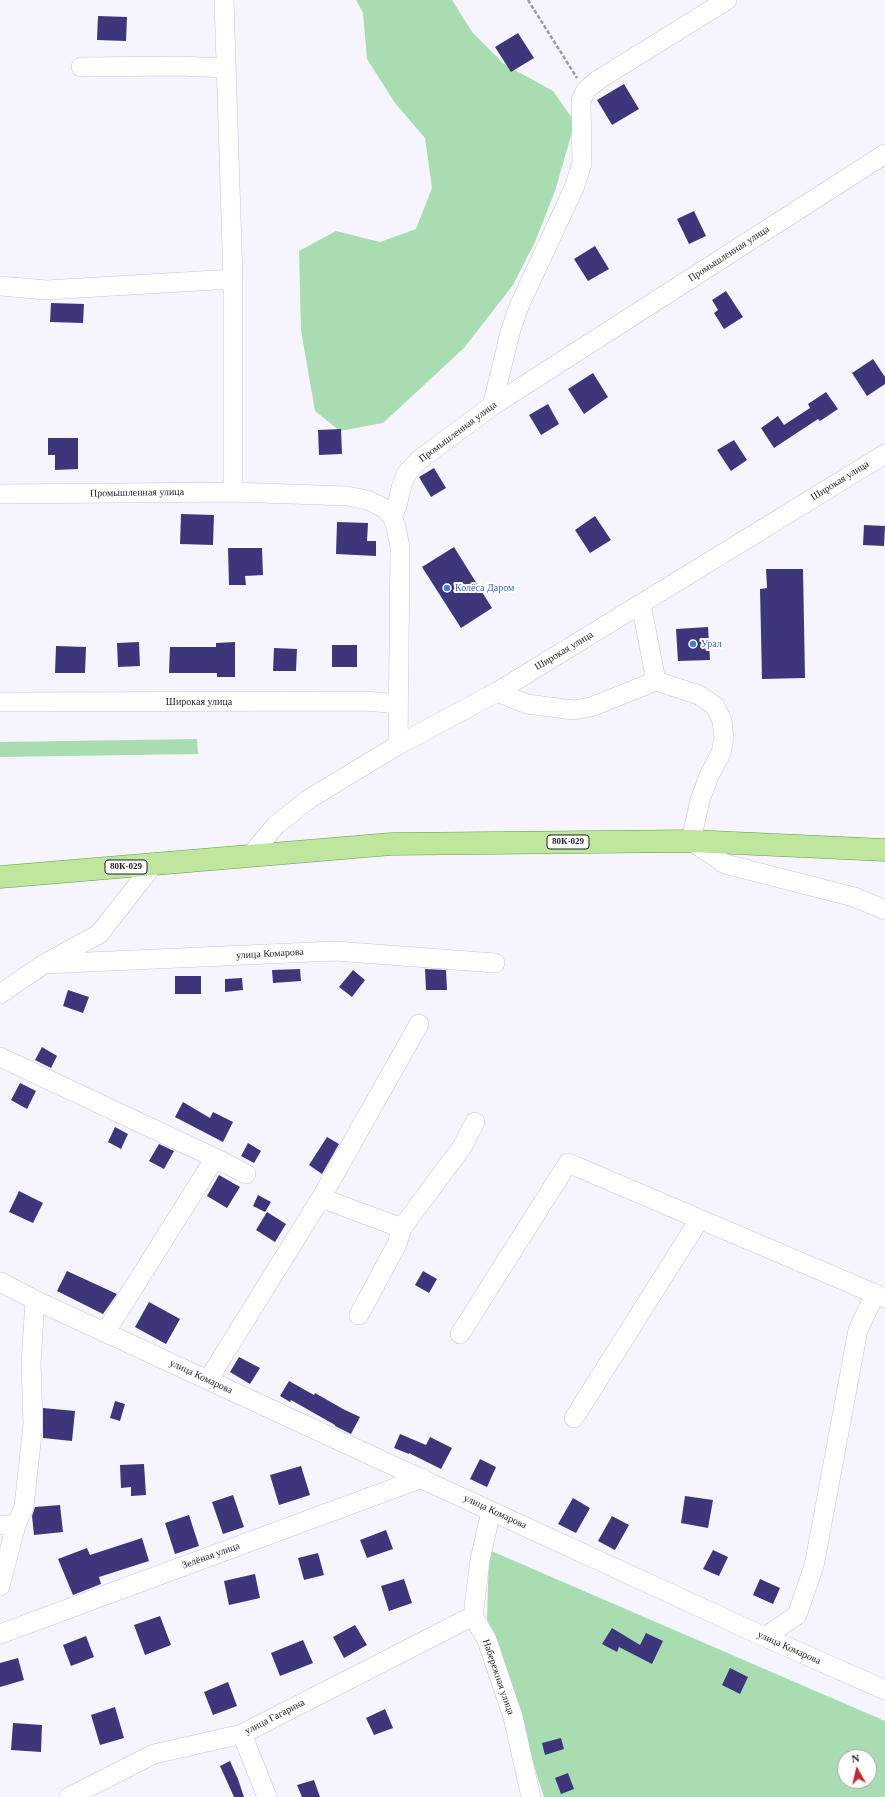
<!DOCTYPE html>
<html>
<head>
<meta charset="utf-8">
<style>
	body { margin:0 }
	#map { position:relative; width:885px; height:1797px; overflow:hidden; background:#f6f5fe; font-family:"Times New Roman",serif }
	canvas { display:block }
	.north { position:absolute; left:837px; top:1749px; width:40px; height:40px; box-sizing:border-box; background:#fff; border:1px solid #a5a4a7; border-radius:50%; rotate:352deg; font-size:11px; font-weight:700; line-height:16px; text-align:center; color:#1e1c24 }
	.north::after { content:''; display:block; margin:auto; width:14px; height:18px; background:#bd2d35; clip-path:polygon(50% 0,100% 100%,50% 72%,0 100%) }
</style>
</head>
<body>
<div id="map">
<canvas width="885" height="1797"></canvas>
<div class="north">N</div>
</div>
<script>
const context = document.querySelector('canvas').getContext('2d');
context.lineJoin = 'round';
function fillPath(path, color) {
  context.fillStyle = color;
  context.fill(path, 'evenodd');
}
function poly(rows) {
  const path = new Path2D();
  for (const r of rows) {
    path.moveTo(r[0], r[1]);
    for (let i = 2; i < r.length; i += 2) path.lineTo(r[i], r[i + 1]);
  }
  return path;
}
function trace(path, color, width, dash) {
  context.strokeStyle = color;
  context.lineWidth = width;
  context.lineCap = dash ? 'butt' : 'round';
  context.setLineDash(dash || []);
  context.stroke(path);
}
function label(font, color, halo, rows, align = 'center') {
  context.font = font + ' "Times New Roman",serif';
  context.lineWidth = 4;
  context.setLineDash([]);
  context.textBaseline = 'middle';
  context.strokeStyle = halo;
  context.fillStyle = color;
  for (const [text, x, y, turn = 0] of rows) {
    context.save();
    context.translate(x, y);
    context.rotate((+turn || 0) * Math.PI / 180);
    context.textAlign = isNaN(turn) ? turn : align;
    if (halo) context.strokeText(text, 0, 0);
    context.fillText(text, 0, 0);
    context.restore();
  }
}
fillPath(poly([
	[356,0,452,0,472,32,504,64,553,91,575,122,555,191,535,242,513,285,464,348,383,423,340,431,315,411,301,330,299,251,336,231,380,242,416,229,432,188,425,138,395,103,367,59,363,13],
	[197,739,198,754,0,757,0,742],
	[489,1550,885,1721,885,1797,544,1797,487,1619],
	[845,1757,869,1757,869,1781,845,1781]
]), '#a8ddb1');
fillPath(poly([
	[98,16,127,17,126,41,97,40],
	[518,33,534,58,511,72,495,47],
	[624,84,639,109,612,125,597,100],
	[694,211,706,236,689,244,677,219],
	[595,246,609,269,588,281,574,259],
	[726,291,743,317,724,329,714,313,718,310,712,300],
	[51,303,84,304,83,323,50,322],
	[873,359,885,377,885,384,867,396,852,373],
	[593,373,608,397,584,414,568,389],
	[826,392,838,409,820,421,818,419,774,448,761,428,778,416,784,425,810,408,808,404],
	[548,404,559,424,541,435,529,415],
	[341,429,342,454,319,455,318,430],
	[48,438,78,438,78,469,55,470,55,455,48,455],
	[734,440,747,460,731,471,717,450],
	[434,468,446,488,431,497,419,477],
	[181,514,214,515,213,545,180,544],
	[595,516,611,540,590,553,575,530],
	[337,522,368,523,367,541,376,541,376,556,336,554],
	[864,525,885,526,884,546,863,545],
	[454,547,492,608,461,628,422,567],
	[228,548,262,548,263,575,245,576,246,585,229,585],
	[766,569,803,569,805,678,762,679,760,589,767,588],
	[708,627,710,660,678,661,676,629],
	[139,642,140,666,118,667,117,643],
	[235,642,235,677,217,677,217,673,169,673,170,647,216,647,216,643],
	[332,645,357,645,357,667,332,667],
	[56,646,86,647,85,673,55,673],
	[274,648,297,649,296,671,273,671],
	[300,969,301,981,273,983,272,970],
	[425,969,446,970,447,990,426,990],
	[353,970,365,980,352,997,339,987],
	[175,976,201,976,201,994,175,994],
	[242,978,243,990,225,992,225,979],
	[68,990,89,997,83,1013,63,1006],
	[42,1047,57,1056,51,1068,35,1060],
	[20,1083,36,1091,27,1109,11,1100],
	[183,1102,210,1118,213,1112,233,1122,223,1142,175,1117],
	[115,1127,128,1134,121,1149,108,1142],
	[327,1137,339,1144,322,1174,309,1165],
	[248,1143,261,1151,254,1163,241,1156],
	[159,1144,174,1151,164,1169,149,1161],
	[219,1175,240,1187,227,1208,207,1196],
	[19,1191,43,1203,33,1223,9,1212],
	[258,1195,271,1202,265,1212,253,1206],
	[267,1212,286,1224,275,1242,256,1230],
	[67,1271,117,1294,103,1314,57,1291],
	[423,1271,437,1279,429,1293,415,1285],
	[149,1302,180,1319,166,1344,135,1327],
	[239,1357,260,1368,250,1384,230,1372],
	[289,1381,314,1395,315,1393,343,1409,360,1417,351,1434,335,1426,335,1425,291,1400,290,1402,280,1396],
	[115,1401,125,1404,120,1421,110,1418],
	[43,1408,75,1411,72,1441,43,1438],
	[400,1434,426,1445,430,1437,452,1448,441,1469,409,1453,409,1454,394,1448],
	[480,1459,496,1467,487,1487,470,1479],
	[144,1464,146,1495,131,1496,131,1487,121,1488,120,1465],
	[301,1466,310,1495,279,1505,270,1475],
	[233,1495,244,1527,223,1534,212,1502],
	[685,1496,713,1500,708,1528,681,1523],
	[573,1498,590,1508,576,1533,558,1524],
	[60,1505,63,1532,34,1535,32,1516,35,1507],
	[189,1515,199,1546,175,1554,165,1523],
	[612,1516,629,1525,615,1550,598,1541],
	[386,1530,393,1549,367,1558,360,1540],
	[142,1538,149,1561,99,1577,101,1584,73,1595,58,1559,87,1548,90,1555],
	[713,1550,728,1557,719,1576,703,1569],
	[318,1553,324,1575,304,1580,298,1558],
	[255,1574,260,1598,229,1605,224,1581],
	[404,1579,412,1603,389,1611,381,1586],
	[760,1579,780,1588,773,1604,753,1595],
	[160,1616,171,1645,145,1655,134,1625],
	[355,1625,367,1645,344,1658,333,1637],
	[612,1628,640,1645,646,1633,663,1641,652,1664,619,1647,617,1652,602,1644],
	[86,1636,94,1657,71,1666,63,1645],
	[303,1640,313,1663,280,1676,271,1653],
	[18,1658,24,1680,0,1687,0,1663],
	[730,1668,748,1677,740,1694,722,1685],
	[228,1682,237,1706,213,1715,204,1692],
	[115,1707,124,1738,100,1745,91,1715],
	[385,1709,393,1728,374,1735,366,1718],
	[13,1723,42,1725,41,1752,11,1750],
	[561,1738,564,1749,545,1755,542,1743],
	[230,1761,238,1779,244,1797,234,1797,220,1766],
	[568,1773,574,1789,561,1794,555,1778],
	[314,1780,320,1797,302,1797,297,1785]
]), '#3e367b');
const minor = poly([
	[224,0,233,279,233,492],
	[81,67,179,66,226,68],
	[0,286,46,290,233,279],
	[492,406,511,329,520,304,574,188,582,163,581,101,586,90,598,80,727,0],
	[0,494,233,492,347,496,367,500,382,507,392,516,396,527,400,547,398,745],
	[392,516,397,506,401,488,406,474,419,460,492,406,885,154],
	[641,604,656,681,699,695,715,706,722,721,724,737,721,753,709,776,700,800,691,841,725,864,854,897,885,910],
	[497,692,527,704,573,710,591,707,656,681],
	[0,702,366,701,398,704],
	[251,855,276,825,309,799,398,745,497,692,885,454],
	[44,964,335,951,495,963],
	[0,994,44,964,99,934,154,864],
	[0,1057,215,1158,105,1333],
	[215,1158,246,1174],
	[321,1198,402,1228],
	[0,1282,35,1300,491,1511,765,1637,885,1690],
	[359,1315,397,1244,402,1228,462,1147,475,1122],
	[460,1334,568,1163,885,1298],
	[208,1380,321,1198,419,1024],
	[574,1418,699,1220],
	[491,1511,480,1560,473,1616,487,1640,513,1717,531,1797],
	[0,1525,16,1525],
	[0,1586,16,1525,24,1507,33,1424,31,1364,35,1300],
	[0,1634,422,1478],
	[765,1637,797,1615,814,1566,858,1330,875,1294],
	[242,1734,267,1797],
	[69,1797,154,1754,242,1734,473,1616]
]);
const major = poly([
	[0,877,391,844,691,841,885,850]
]);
trace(minor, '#c7c2d9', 20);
trace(major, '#6a9648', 23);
trace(poly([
	[528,0,577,78]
]), '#9c9ba3', 2.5, [4, 2]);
trace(minor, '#fff', 19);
trace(major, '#bee79d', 22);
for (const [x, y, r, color] of [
	[447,588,4,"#3f7fe0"],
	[693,644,4,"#3f7fe0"]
]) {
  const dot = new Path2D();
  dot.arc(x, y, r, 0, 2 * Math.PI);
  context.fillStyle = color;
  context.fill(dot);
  trace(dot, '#fff', 1.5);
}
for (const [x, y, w] of [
	[568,842,42],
	[126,867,42]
]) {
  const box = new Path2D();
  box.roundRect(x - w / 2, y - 7, w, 14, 3);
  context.fillStyle = '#fff';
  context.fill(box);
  trace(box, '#1e1c24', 1);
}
label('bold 9px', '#1e1c24', null, [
	["80К-029",568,842],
	["80К-029",126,867]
]);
label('10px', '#1e1c24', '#fff', [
	["Промышленная улица",729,254,-33],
	["Промышленная улица",458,432,-37],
	["Широкая улица",840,481,-32],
	["Промышленная улица",137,493,-1],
	["Широкая улица",564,651,-31],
	["Широкая улица",199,702],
	["улица Комарова",270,954,-3],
	["улица Комарова",201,1377,25],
	["улица Комарова",495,1512,25],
	["Зелёная улица",211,1556,-20],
	["улица Комарова",789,1648,24],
	["Набережная улица",498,1677,71],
	["улица Гагарина",275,1717,-27]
]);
label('10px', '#366cbe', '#fff', [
	["Колёса Даром",455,588],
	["Урал",701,644]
], 'left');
</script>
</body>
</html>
